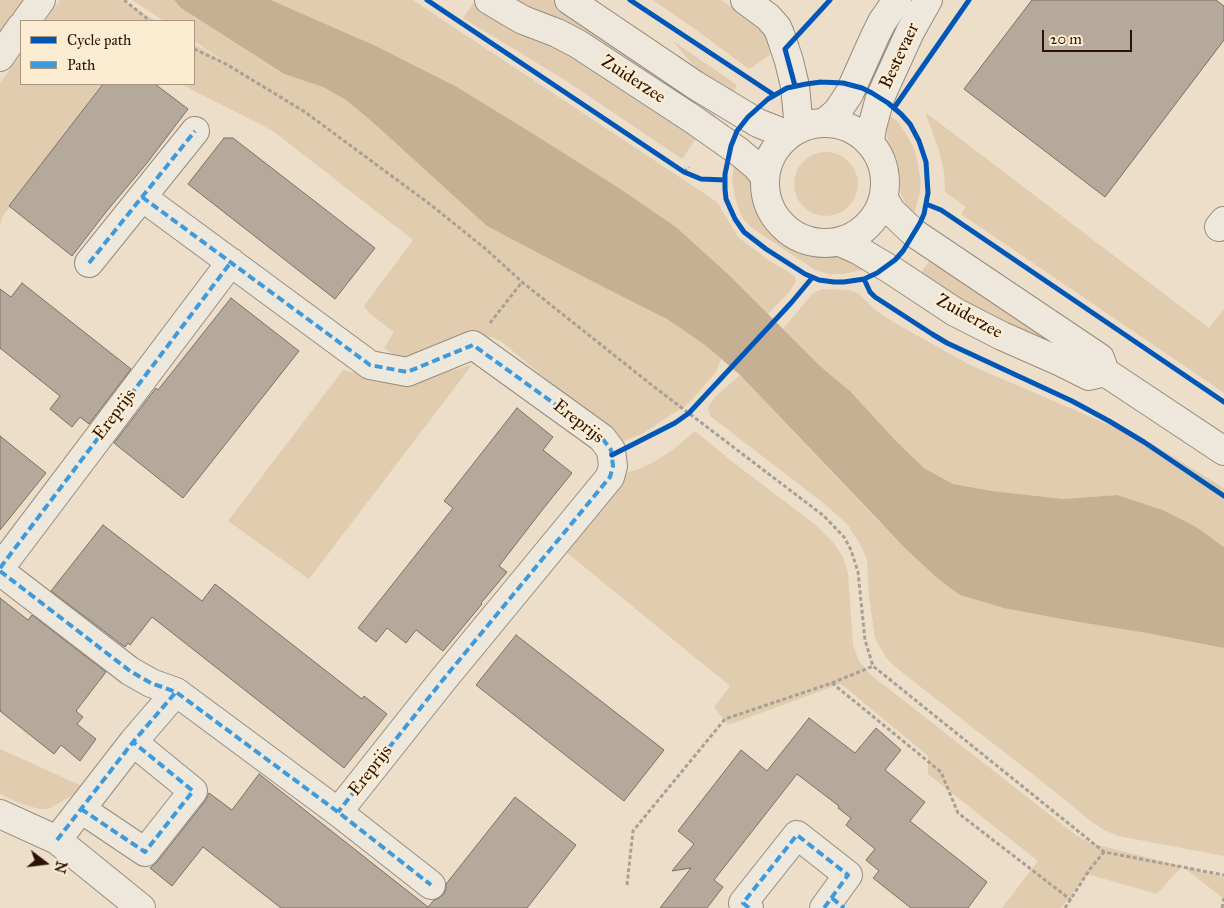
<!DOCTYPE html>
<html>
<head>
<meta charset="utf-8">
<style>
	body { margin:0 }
	#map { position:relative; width:1224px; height:908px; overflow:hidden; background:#ecdec8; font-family:"IM FELL Great Primer",serif }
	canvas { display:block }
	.legend { position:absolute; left:20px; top:20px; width:175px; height:65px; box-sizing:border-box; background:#fcecd2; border:1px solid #a99580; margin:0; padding:6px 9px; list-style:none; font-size:15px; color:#2c1204 }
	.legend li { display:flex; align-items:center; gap:10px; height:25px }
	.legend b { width:25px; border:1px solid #a99580 }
	.north { position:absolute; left:20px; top:838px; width:50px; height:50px; -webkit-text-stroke:4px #fcecd2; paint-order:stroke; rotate:105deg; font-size:14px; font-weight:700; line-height:20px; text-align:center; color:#2c1204 }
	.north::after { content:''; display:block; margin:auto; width:18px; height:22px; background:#2c1204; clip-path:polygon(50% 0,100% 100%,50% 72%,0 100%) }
	.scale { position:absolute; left:1042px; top:30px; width:90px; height:22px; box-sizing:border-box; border:2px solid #2c1204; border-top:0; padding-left:6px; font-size:15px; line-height:18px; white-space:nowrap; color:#2c1204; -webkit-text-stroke:4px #fcecd2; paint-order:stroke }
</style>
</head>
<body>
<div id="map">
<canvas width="1224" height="908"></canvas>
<ul class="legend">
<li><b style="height:6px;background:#0057b8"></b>Cycle path</li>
<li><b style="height:6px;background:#3d9add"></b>Path</li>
</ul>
<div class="north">N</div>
<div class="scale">20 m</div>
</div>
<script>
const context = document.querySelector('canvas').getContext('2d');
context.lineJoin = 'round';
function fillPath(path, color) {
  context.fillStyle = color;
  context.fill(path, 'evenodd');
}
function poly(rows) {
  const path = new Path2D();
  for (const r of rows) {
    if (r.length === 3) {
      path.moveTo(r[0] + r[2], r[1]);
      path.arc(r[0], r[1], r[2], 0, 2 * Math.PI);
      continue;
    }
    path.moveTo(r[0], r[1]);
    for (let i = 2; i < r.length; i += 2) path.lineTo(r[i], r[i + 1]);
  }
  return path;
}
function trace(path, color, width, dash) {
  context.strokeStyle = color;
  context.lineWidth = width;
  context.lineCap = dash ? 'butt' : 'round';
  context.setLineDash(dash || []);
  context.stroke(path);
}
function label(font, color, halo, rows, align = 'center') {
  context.font = font + ' "IM FELL Great Primer",serif';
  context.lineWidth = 5;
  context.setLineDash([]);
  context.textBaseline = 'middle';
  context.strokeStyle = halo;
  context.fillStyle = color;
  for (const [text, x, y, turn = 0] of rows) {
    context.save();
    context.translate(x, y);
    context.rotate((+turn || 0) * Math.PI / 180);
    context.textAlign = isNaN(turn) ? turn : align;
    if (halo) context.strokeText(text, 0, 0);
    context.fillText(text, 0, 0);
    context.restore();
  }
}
fillPath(poly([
	[0,0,24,0,0,36],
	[60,0,121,0,156,21,45,21],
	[132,0,174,0,181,8,283,74,323,87,346,100,377,126,637,303,667,319,705,345,721,359,716,372,689,403,642,434,621,442,502,342,491,337,482,339,410,366,384,348,394,332,369,313,364,306,413,240,273,131,181,84,194,84,194,44,231,66,194,41,194,21,164,21],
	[271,0,413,0,717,202,738,237,771,262,794,275,796,281,789,292,768,314,729,275,676,227,619,188,532,133,457,87,376,46],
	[503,0,558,0,719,109,710,123],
	[653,0,721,0,758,24,767,38,770,55,749,69,692,27],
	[475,1,499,15,545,38,698,136,682,159,568,82,463,18],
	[673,41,737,85,733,94,700,74],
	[21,54,21,84,102,84,2,217,0,226,0,83],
	[925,112,1209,328,1224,309,1224,393,961,214,966,207,945,192,944,172,939,150],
	[887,114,897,121,903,129,914,148,917,159,921,184,919,196,914,214,909,212,901,193,898,163,888,141,886,128],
	[826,184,32],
	[734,165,746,173,750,181,757,208,761,217,769,229,782,242,791,248,804,254,844,258,854,261,863,268,862,270,843,274,829,274,817,271,762,235,750,226,742,217,738,207,735,197,732,182],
	[932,257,1061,349,990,318,920,274],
	[822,289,850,290,859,294,874,309,895,323,970,365,1151,443,1224,488,1224,547,1198,528,1163,510,1117,495,1064,499,992,491,953,484,924,468,895,440,850,391,820,366,783,329,812,294],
	[472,365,309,579,228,521,343,370,400,384],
	[740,375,875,518,937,578,1073,621,1146,633,1224,648,1224,856,1118,836,1104,830,1089,820,1063,798,899,670,888,660,882,651,875,638,869,596,867,559,859,542,847,524,826,505,710,416,708,407,715,397],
	[695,431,734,463,817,526,832,541,842,555,848,573,853,645,859,661,871,675,1077,836,1090,843,1224,877,1224,899,1182,866,1157,894,1087,874,1061,908,1002,908,1038,861,928,774,928,756,845,687,840,684,728,725,714,707,730,686,566,552,628,472,639,469,654,462,675,448],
	[0,749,82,786,73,795,48,809,39,809,19,803,0,794]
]), '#e1ccaf');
fillPath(poly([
	[174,0,271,0,376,46,457,87,532,133,619,188,676,227,729,275,820,366,850,391,895,440,924,468,953,484,992,491,1064,499,1117,495,1163,510,1198,528,1224,547,1224,648,1146,633,1073,621,1004,608,960,595,937,578,904,547,740,375,705,345,667,319,586,278,487,226,377,126,346,100,323,87,284,74,181,8]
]), '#c6af92');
const building = poly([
	[1032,0,1216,0,1224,6,1224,40,1105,197,964,89,1032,0],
	[103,84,155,84,188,109,147,163,106,212,72,256,9,206,103,84],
	[224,138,233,138,375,248,335,299,188,184,224,138],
	[22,283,131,369,89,424,80,417,72,427,50,409,60,396,0,348,0,289,11,297,22,283],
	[231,298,299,351,183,498,114,443,156,388,158,390,231,298],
	[517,408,553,437,543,450,572,473,543,509,499,566,507,572,481,603,482,604,443,651,416,630,406,643,387,628,376,642,358,628,453,508,444,501,517,408],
	[0,436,46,473,0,530,0,436],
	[103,525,202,601,215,584,362,699,364,696,387,714,344,768,152,617,130,645,128,643,125,647,51,591,103,525],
	[0,598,28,620,32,615,106,672,76,711,83,717,77,724,96,739,80,761,61,745,54,754,0,711,0,598],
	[516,635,664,750,624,801,476,685,516,635],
	[809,718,855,753,876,728,901,750,885,770,925,802,910,821,987,882,968,908,911,908,873,878,879,871,866,860,875,849,846,825,851,818,838,808,839,806,797,774,714,880,723,887,707,908,660,908,691,868,672,871,694,844,678,831,724,772,741,750,767,771,809,718],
	[259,774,428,907,434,900,437,899,444,894,446,888,446,884,515,797,576,845,527,908,281,908,203,847,172,886,150,868,157,862,205,801,209,793,232,810,259,774]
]);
fillPath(building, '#b4a99a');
trace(building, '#7b7063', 1);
const minor = poly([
	[489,0,509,12,523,20,557,33,578,44,694,120,738,151,756,166,765,177],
	[569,0,695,85,758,123,788,135],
	[745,0,768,17,777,27,780,34,789,61,795,86,799,129],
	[26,21,41,0],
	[0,57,21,27],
	[825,183,60],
	[824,123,837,112,849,94,875,36,882,22,897,0],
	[870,142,872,127,880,98,910,32,928,0],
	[142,197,370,365,407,372,473,345,602,438,611,450,613,466,610,477,442,681,338,812],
	[884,199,892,212,914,233,1100,358,1105,372,1224,451],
	[1219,227,1224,221],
	[840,242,858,250,893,271,955,312,1002,336,1061,362,1089,376,1105,372],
	[89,263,195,131],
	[0,568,231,262],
	[0,571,130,671,151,683,176,692,338,812,431,885],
	[81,809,145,852,193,791,133,742],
	[0,814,57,840,141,908],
	[57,840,133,742,176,692],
	[749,908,743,903,797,835,848,875,824,908]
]);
trace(minor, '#978c7d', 30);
trace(poly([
	[124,0,150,21],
	[194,49,226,64,305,112,431,205,487,250,522,282,653,386,824,516,844,537,851,550,858,572,865,640,873,666,1104,852,1224,875],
	[684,172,689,167],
	[490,323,522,282],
	[832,683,873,666],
	[627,885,633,831,725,719,832,683,941,772,958,813,1071,900],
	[1065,908,1090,869,1104,852],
	[1222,908,1224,898]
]), '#a8a096', 3, [4, 2.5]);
trace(minor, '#eee7dc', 28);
trace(poly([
	[142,197,370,365,407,372,473,345,602,438,611,450,613,466,610,477,442,681,338,812],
	[89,263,195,131],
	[0,568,231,262],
	[0,571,130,671,151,683,176,692,338,812,431,885],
	[81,809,145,852,193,791,133,742],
	[57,840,133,742,176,692],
	[832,898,844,908],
	[749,908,743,903,797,835,848,875,824,908]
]), '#3d9add', 4, [8, 4]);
trace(poly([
	[427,0,684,172,701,179,725,180],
	[630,0,774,95],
	[821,82,843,83,862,88,872,93,888,103,901,114,910,124,919,141,926,162,928,193,924,214,920,223,903,251,895,260,877,273,864,279,844,282,834,282,819,280,805,274,766,249,744,232,735,219,726,199,725,189,725,174,731,146,737,131,748,117,768,99,787,88,806,84,821,82],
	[795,86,785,49,830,0],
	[894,108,969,0],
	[926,204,941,210,950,216,1224,402],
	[864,279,870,292,875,297,932,334,947,343,1072,401,1109,421,1144,442,1224,496],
	[612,455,675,423,689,413,791,303,812,278]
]), '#0057b8', 5);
label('18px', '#2c1204', '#fcecd2', [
	["Bestevaer",900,56,-65],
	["Zuiderzee",633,80,33],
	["Zuiderzee",969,317,29],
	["Ereprijs",115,415,-53],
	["Ereprijs",578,422,38],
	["Ereprijs",371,771,-52]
]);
</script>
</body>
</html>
